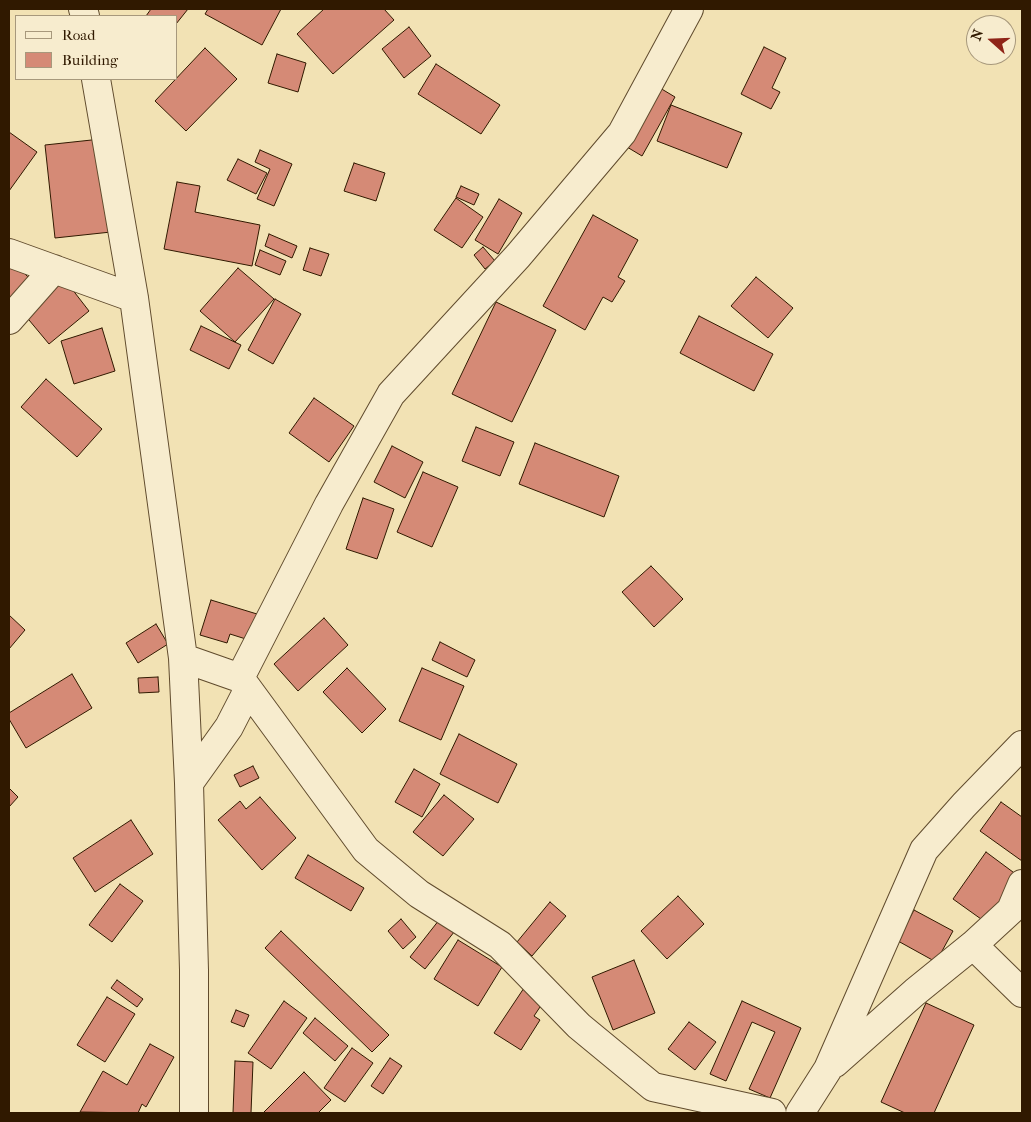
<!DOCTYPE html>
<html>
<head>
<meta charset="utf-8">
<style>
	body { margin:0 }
	#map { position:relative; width:1031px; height:1122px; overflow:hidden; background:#f2e2b4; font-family:"IM FELL French Canon",serif }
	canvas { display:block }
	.frame { position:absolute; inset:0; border:10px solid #301900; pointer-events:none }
	.legend { position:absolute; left:15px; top:15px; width:162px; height:65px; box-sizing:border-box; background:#f7ecce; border:1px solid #a7987c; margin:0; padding:6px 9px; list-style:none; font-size:15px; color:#301900 }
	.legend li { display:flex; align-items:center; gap:10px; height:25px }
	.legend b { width:25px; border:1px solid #a7987c }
	.north { position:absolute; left:966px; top:15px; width:50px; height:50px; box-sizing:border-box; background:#f7ecce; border:1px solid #a7987c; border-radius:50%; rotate:290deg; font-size:14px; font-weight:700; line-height:20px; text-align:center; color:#301900 }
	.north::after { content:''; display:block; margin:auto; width:18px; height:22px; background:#8f2418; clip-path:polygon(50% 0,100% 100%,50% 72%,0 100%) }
</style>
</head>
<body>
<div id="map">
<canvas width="1031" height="1122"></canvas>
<div class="frame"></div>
<ul class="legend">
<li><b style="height:6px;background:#f7ecce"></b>Road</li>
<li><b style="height:14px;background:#d58a76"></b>Building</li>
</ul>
<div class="north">N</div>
</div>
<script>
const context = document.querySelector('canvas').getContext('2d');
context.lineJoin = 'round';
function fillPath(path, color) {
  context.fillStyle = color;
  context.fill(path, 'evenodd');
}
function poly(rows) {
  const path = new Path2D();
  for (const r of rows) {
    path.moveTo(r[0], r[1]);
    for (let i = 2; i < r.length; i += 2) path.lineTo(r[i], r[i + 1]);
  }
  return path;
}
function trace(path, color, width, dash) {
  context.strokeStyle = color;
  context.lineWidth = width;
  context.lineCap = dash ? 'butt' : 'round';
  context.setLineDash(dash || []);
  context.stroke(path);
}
const building = poly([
	[151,9,188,9,176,24,176,16,146,16,151,9],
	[208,9,281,9,262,45,205,14,208,9],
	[324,9,384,9,394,20,333,74,297,34,324,9],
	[409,27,431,56,404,78,382,49,409,27],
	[764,47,786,58,772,88,780,92,771,109,741,94,764,47],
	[205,48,237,79,186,131,155,101,205,48],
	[277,54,306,63,298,92,268,83,277,54],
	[436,64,500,105,481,134,418,94,436,64],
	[660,88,675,97,642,156,627,147,660,88],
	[671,105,742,133,727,168,657,141,671,105],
	[9,132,37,152,9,191,9,132],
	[101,139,111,232,55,238,45,145,101,139],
	[260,150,292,164,274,206,257,199,270,169,255,162,260,150],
	[238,159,267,173,256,194,227,180,238,159],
	[354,163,385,173,376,201,344,191,354,163],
	[177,182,200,186,195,212,260,225,252,266,164,249,177,182],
	[461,186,479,194,474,205,456,197,461,186],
	[456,198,483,217,462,248,434,230,456,198],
	[499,199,522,213,498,254,475,240,499,199],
	[593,215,638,240,618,277,625,281,612,302,603,297,585,330,543,306,593,215],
	[269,234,297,246,292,258,265,246,269,234],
	[483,247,495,261,485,269,474,255,483,247],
	[310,248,329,254,321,276,303,270,310,248],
	[260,250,286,261,280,275,255,265,260,250],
	[9,258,29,278,9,299,9,258],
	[238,268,274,299,235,342,200,311,238,268],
	[756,277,793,308,768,338,731,306,756,277],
	[65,280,89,311,49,344,24,314,65,280],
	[275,299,301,314,273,364,248,350,275,299],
	[496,302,556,330,512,422,452,394,496,302],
	[699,316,773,354,754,391,680,353,699,316],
	[201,326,241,345,229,369,190,350,201,326],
	[102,328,115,371,74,384,61,341,102,328],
	[46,379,102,429,77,457,21,407,46,379],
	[314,398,354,426,329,462,289,433,314,398],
	[476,427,514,442,500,476,462,461,476,427],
	[535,443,619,476,604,517,519,484,535,443],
	[392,446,423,462,405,498,374,482,392,446],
	[423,472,458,487,432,547,397,532,423,472],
	[363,498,394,509,377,559,346,549,363,498],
	[651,566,683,599,654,627,622,592,651,566],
	[211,600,257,614,249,640,230,634,227,643,200,635,211,600],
	[9,615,25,630,9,649,9,615],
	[324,618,348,645,298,691,274,664,324,618],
	[156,624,168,644,138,663,126,643,156,624],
	[440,642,475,660,467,677,432,660,440,642],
	[347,668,386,709,362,733,323,692,347,668],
	[422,668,464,686,441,740,399,721,422,668],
	[72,674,92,708,26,748,9,719,9,713,72,674],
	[158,677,159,692,139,693,138,678,158,677],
	[459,734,517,764,498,803,440,774,459,734],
	[253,766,259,778,240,787,234,775,253,766],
	[414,769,440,784,422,817,395,802,414,769],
	[9,788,18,797,9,807,9,788],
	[444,795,474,819,443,856,413,832,444,795],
	[260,797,296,838,262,870,218,820,240,801,246,809,260,797],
	[1001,802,1022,817,1022,861,980,831,1001,802],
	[131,820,153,854,95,892,73,858,131,820],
	[986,852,1021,878,988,924,953,899,986,852],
	[308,855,364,888,351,911,295,878,308,855],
	[120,884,143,901,112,942,89,925,120,884],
	[678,896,704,924,667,959,641,931,678,896],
	[550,902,566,916,532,956,517,942,550,902],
	[914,910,953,931,936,962,898,941,914,910],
	[443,915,458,927,425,969,410,957,443,915],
	[401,919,416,937,403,949,388,931,401,919],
	[281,931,389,1035,372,1052,265,948,281,931],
	[458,940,502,967,478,1006,434,979,458,940],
	[634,960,655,1013,613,1030,592,977,634,960],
	[117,980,143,999,137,1007,111,988,117,980],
	[524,988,544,1001,534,1016,540,1020,521,1050,494,1033,524,988],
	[107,997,135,1014,105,1062,77,1045,107,997],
	[284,1001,307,1018,271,1069,248,1053,284,1001],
	[742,1001,801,1028,770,1098,749,1089,775,1032,752,1022,726,1081,710,1074,742,1001],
	[926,1003,974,1025,934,1113,905,1113,881,1102,926,1003],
	[236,1010,249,1015,244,1027,231,1022,236,1010],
	[315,1018,348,1046,335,1061,303,1033,315,1018],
	[689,1022,716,1042,695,1070,668,1049,689,1022],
	[150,1044,174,1057,146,1107,142,1104,138,1113,80,1112,103,1071,127,1085,150,1044],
	[352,1048,373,1063,345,1102,324,1088,352,1048],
	[390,1058,402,1066,383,1094,371,1086,390,1058],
	[235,1061,253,1062,251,1113,233,1113,235,1061],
	[304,1072,331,1100,318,1113,263,1113,304,1072]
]);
fillPath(building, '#d58a76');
trace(building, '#301900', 1);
const minor = poly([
	[83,9,85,16],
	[96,79,134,298,183,658,189,783,194,970,194,1113],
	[9,253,134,298],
	[9,320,54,269],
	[183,658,240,678,366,850,419,894,500,945,579,1026,653,1087,772,1113],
	[240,678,329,504,391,394,518,256,622,133,689,9],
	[189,783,229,727,248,690],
	[973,945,1022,993],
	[835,1063,915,992,973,945,1011,910,1022,884],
	[800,1113,828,1069,924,850,964,805,1022,745]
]);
trace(minor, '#604b2d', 30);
trace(minor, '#f7ecce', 28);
</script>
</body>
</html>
